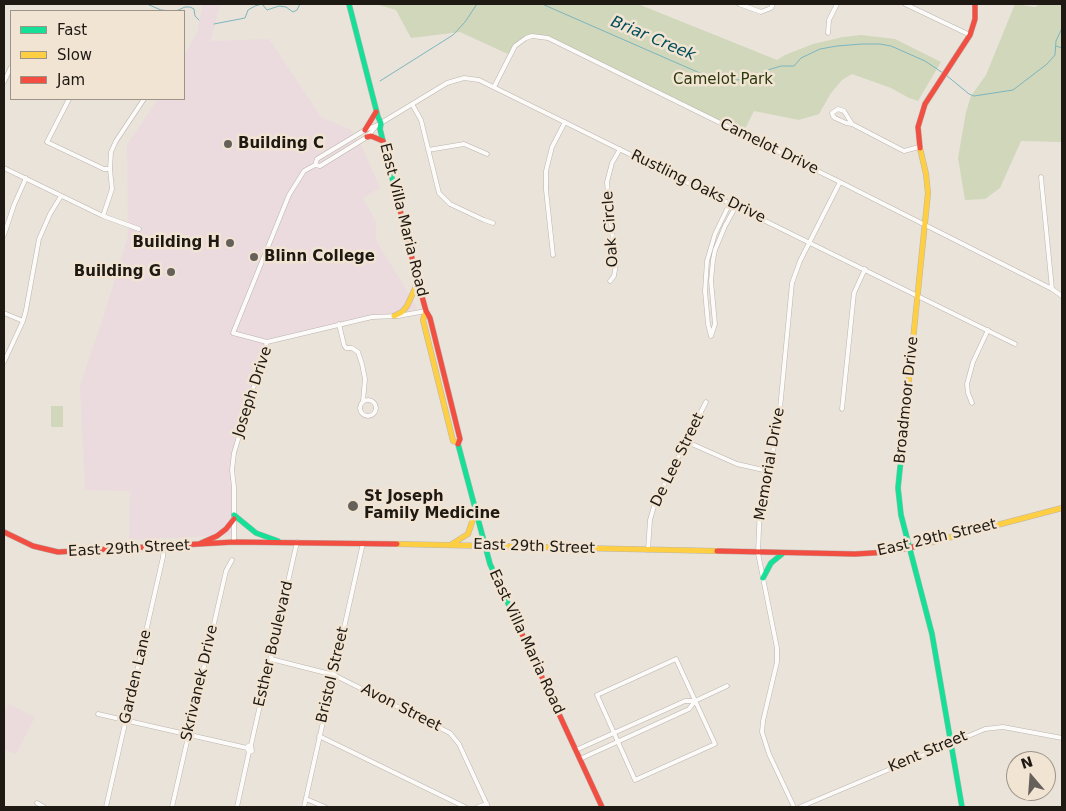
<!DOCTYPE html>
<html>
<head>
<meta charset="utf-8">
<style>
	body { margin:0 }
	#map { position:relative; width:1066px; height:811px; overflow:hidden; background:#eae3da; font-family:"DejaVu Sans",sans-serif }
	canvas { display:block }
	.frame { position:absolute; inset:0; border:5px solid #1e1913; pointer-events:none }
	.legend { position:absolute; left:10px; top:10px; width:175px; height:90px; box-sizing:border-box; background:#f1e4d3; border:1px solid #9d9386; margin:0; padding:6px 9px; list-style:none; font-size:15px; color:#1e1913 }
	.legend li { display:flex; align-items:center; gap:10px; height:25px }
	.legend b { width:25px; border:1px solid #9d9386 }
	.north { position:absolute; left:1006px; top:751px; width:50px; height:50px; box-sizing:border-box; background:#f1e4d3; border:1px solid #9d9386; border-radius:50%; rotate:342deg; font-size:14px; font-weight:700; line-height:20px; text-align:center; color:#1e1913 }
	.north::after { content:''; display:block; margin:auto; width:18px; height:22px; background:#656059; clip-path:polygon(50% 0,100% 100%,50% 72%,0 100%) }
</style>
</head>
<body>
<div id="map">
<canvas width="1066" height="811"></canvas>
<div class="frame"></div>
<ul class="legend">
<li><b style="height:6px;background:#16e098"></b>Fast</li>
<li><b style="height:6px;background:#ffcf43"></b>Slow</li>
<li><b style="height:6px;background:#f24e42"></b>Jam</li>
</ul>
<div class="north">N</div>
</div>
<script>
const context = document.querySelector('canvas').getContext('2d');
context.lineJoin = 'round';
function fillPath(path, color) {
  context.fillStyle = color;
  context.fill(path, 'evenodd');
}
function poly(rows) {
  const path = new Path2D();
  for (const r of rows) {
    if (r.length === 3) {
      path.moveTo(r[0] + r[2], r[1]);
      path.arc(r[0], r[1], r[2], 0, 2 * Math.PI);
      continue;
    }
    path.moveTo(r[0], r[1]);
    for (let i = 2; i < r.length; i += 2) path.lineTo(r[i], r[i + 1]);
  }
  return path;
}
function trace(path, color, width, dash) {
  context.strokeStyle = color;
  context.lineWidth = width;
  context.lineCap = dash ? 'butt' : 'round';
  context.setLineDash(dash || []);
  context.stroke(path);
}
function label(font, color, halo, rows, align = 'center') {
  context.font = font + ' "DejaVu Sans",sans-serif';
  context.lineWidth = 5;
  context.setLineDash([]);
  context.textBaseline = 'middle';
  context.strokeStyle = halo;
  context.fillStyle = color;
  for (const [text, x, y, turn = 0] of rows) {
    context.save();
    context.translate(x, y);
    context.rotate((+turn || 0) * Math.PI / 180);
    context.textAlign = isNaN(turn) ? turn : align;
    if (halo) context.strokeText(text, 0, 0);
    context.fillText(text, 0, 0);
    context.restore();
  }
}
fillPath(poly([
	[9,704,35,717,16,754,4,750,4,710]
]), '#ecdbdd');
fillPath(poly([
	[203,4,220,4,211,41,269,39,321,117,351,130,362,147,380,188,363,198,376,222,376,240,418,309,267,342,234,453,235,535,129,540,130,491,85,490,80,386,104,315,128,236,127,145,158,99,184,99,184,56,197,33]
]), '#ebdbde');
fillPath(poly([
	[375,4,638,4,777,60,785,55,813,44,843,37,861,35,895,39,941,62,918,101,909,98,891,88,852,74,842,80,831,93,819,114,799,120,754,111,743,133,548,38,532,36,520,42,510,55,460,32,411,38,396,10],
	[1015,4,1035,7,1040,4,1062,4,1062,142,1021,141,1000,188,985,199,965,200,958,158,966,112,971,96,986,75],
	[51,406,63,406,63,427,51,427]
]), '#d1d7bb');
trace(poly([
	[147,4,161,10,173,11],
	[542,4,702,74,725,80,737,80,750,78,768,70,781,66,794,66,801,58,820,49,837,46,862,44,880,44,891,46,925,61,943,73],
	[176,11,185,7,190,7,194,9,195,16,199,20],
	[214,24,245,18,248,10,255,6,262,4,267,10,279,6,286,7,293,12,297,10,300,4],
	[1056,46,1062,48],
	[946,75,969,94,974,96,1013,90,1047,64,1055,55,1056,41,1062,28],
	[380,81,453,35,465,22,477,4]
]), '#7cb5be', 1);
const street = poly([
	[739,4,761,12,771,8,773,4],
	[905,4,970,35],
	[828,33,829,20,837,4],
	[4,82,11,67],
	[494,87,515,46,526,38,532,36,548,38,840,182,1052,289,1062,296],
	[69,99,47,142,104,169,110,169],
	[412,104,421,120,439,193,450,204,484,220,493,223],
	[381,123,447,83,464,78,479,80,1015,344],
	[852,124,846,123,835,118,833,116,832,113,838,109,844,111,852,124,900,149,904,151,919,147],
	[377,125,367,137,320,166,315,165,304,171,289,195,233,333,267,342,372,317,398,316,426,311],
	[428,150,464,144,487,154],
	[315,165,317,159,365,130,375,126],
	[4,168,103,216,139,229],
	[1041,177,1052,289],
	[103,216,112,189,110,169,111,152,116,141,144,99],
	[4,235,14,205,26,178],
	[553,255,546,190,546,171,552,147,565,122],
	[610,281,614,276,616,264,609,208,607,182,612,163,620,149],
	[4,313,23,321],
	[339,324,344,345,346,348,352,348,358,352,362,364,365,379,363,401],
	[711,336,708,324,705,291,707,261,715,234,730,203],
	[711,336,715,324,711,281,713,260,715,250,725,226,736,206],
	[4,362,23,321,26,310,39,239,50,214,61,196],
	[368,408,8],
	[972,403,968,393,967,384,973,362,988,330],
	[842,409,854,293,865,269],
	[685,441,737,464,768,471],
	[234,542,234,487,232,470,234,453,267,342],
	[648,550,650,520,655,503,706,402],
	[271,659,334,675,450,733,459,744,488,807],
	[676,659,715,744,635,780,597,695,676,659],
	[98,714,247,748,249,752,252,751,251,745,248,746,247,748],
	[319,736,465,807],
	[251,745,297,542],
	[576,750,685,701,695,701,727,686],
	[580,759,689,709,695,701],
	[306,799,325,807],
	[37,803,44,807],
	[106,807,163,557,164,547],
	[172,807,226,571,232,560],
	[237,807,249,752],
	[304,807,363,543],
	[478,807,487,804],
	[794,807,769,754,762,732,763,721,777,662,777,648,758,553,760,505,778,430,792,283,800,261,840,182],
	[800,807,985,729,1003,727,1062,738]
]);
const fast = poly([
	[349,4,378,117,381,123,380,129,399,206],
	[908,389,898,488,901,515,932,634,962,807],
	[458,444,490,564,522,634],
	[234,515,256,533,278,541],
	[763,578,771,563,782,554]
]);
const slow = poly([
	[426,311,423,320,453,441,458,443],
	[394,316,402,312,407,306,418,282],
	[908,389,928,193,926,174,920,148],
	[397,544,717,551],
	[452,544,468,534,475,513],
	[917,546,1062,508]
]);
const jam = poly([
	[365,130,376,112],
	[367,137,371,136,383,141],
	[920,148,918,127,925,104,970,35,975,19,975,4],
	[399,206,418,282,426,311,430,318,460,439,458,444],
	[4,532,33,546,58,552,234,542,397,544],
	[201,543,217,536,226,529,234,519],
	[717,551,855,554,889,552,917,546],
	[522,634,602,807]
]);
trace(street, '#bab4ad', 5);
trace(fast, '#bab4ad', 6);
trace(slow, '#bab4ad', 6);
trace(jam, '#bab4ad', 6);
trace(street, '#fcfbf9', 4);
trace(fast, '#16e098', 5);
trace(slow, '#ffcf43', 5);
trace(jam, '#f24e42', 5);
for (const [x, y, r, color] of [
	[228,144,5,"#656059"],
	[230,243,5,"#656059"],
	[254,257,5,"#656059"],
	[171,272,5,"#656059"],
	[353,506,6,"#656059"]
]) {
  const dot = new Path2D();
  dot.arc(x, y, r, 0, 2 * Math.PI);
  context.fillStyle = color;
  context.fill(dot);
  trace(dot, '#f1e4d3', 2);
}
label('15px', '#2c390c', '#f1e4d3', [
	["Camelot Park",723,80]
]);
label('bold 15px', '#1e1913', '#f1e4d3', [
	["Building C",238,144],
	["Building H",220,243,"right"],
	["Blinn College",264,257],
	["Building G",161,272,"right"],
	["St Joseph",364,497],
	["Family Medicine",364,514]
], 'left');
label('15px', '#1e1913', '#f1e4d3', [
	["Camelot Drive",769,147,26],
	["Rustling Oaks Drive",698,187,26],
	["East Villa Maria Road",403,220,76],
	["Oak Circle",611,229,-94],
	["Joseph Drive",253,392,-72],
	["Broadmoor Drive",907,400,-84],
	["De Lee Street",678,460,-64],
	["Memorial Drive",770,464,-80],
	["East 29th Street",937,538,-13],
	["East 29th Street",534,547,2],
	["East 29th Street",129,549,-3],
	["East Villa Maria Road",526,642,65],
	["Esther Boulevard",274,644,-77],
	["Bristol Street",333,675,-77],
	["Garden Lane",136,677,-77],
	["Skrivanek Drive",200,683,-77],
	["Avon Street",401,708,27],
	["Kent Street",928,752,-23]
]);
label('italic 16px', '#004e5b', '#f1e4d3', [
	["Briar Creek",653,39,23]
]);
</script>
</body>
</html>
